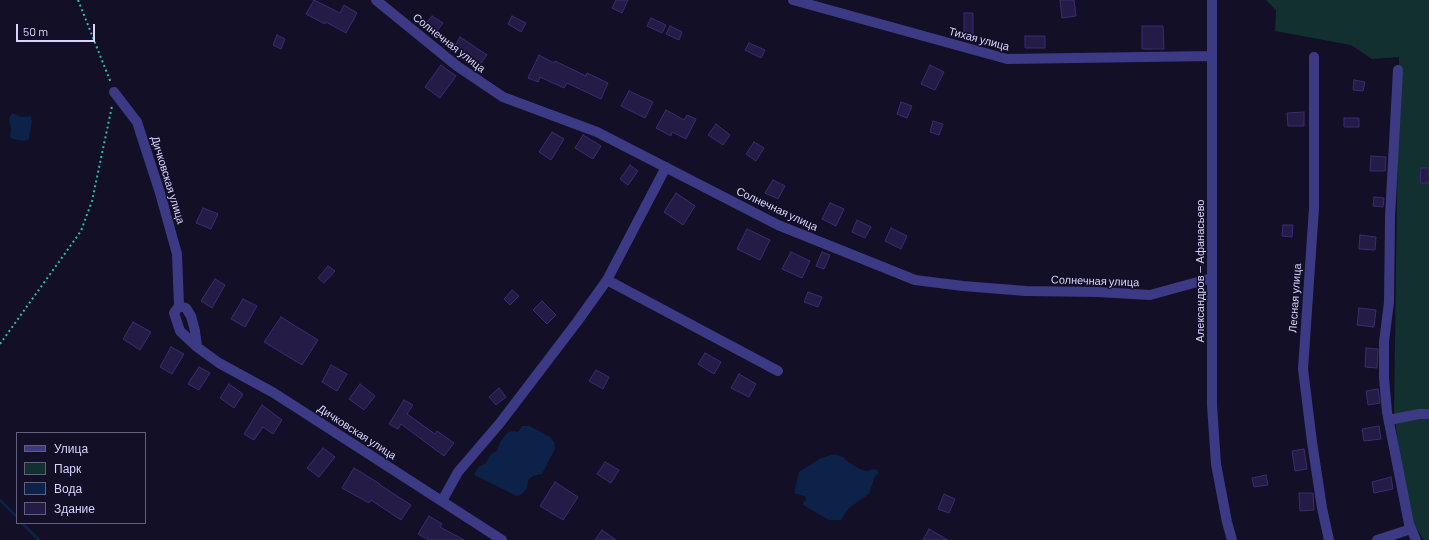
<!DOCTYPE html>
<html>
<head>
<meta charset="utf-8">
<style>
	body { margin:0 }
	#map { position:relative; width:1429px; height:540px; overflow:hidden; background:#130f26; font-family:Barlow,sans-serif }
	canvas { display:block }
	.legend { position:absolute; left:16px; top:432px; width:130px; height:92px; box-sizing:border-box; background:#130f26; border:1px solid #625e7d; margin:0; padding:5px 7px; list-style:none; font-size:12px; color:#d9d4ff }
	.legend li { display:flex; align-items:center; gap:8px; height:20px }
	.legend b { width:20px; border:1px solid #625e7d }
	.scale { position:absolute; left:16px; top:24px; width:79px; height:18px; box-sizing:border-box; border:2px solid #d9d4ff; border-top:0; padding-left:5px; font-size:12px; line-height:14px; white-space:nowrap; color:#d9d4ff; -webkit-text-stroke:3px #130f26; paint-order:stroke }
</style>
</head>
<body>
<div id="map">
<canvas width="1429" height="540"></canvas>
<ul class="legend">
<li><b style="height:5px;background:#3d3a85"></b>Улица</li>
<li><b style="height:11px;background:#12302f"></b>Парк</li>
<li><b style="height:11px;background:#0c2248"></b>Вода</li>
<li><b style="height:11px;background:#241b47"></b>Здание</li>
</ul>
<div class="scale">50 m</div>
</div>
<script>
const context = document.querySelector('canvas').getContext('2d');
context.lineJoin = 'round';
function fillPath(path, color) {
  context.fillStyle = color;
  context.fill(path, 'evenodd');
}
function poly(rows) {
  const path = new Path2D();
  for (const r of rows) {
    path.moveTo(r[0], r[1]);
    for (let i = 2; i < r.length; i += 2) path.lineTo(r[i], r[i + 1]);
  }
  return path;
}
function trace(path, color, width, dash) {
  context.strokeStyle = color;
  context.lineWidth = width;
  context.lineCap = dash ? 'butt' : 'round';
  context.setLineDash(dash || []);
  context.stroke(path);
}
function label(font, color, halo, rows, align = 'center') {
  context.font = font + ' Barlow,sans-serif';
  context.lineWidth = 3;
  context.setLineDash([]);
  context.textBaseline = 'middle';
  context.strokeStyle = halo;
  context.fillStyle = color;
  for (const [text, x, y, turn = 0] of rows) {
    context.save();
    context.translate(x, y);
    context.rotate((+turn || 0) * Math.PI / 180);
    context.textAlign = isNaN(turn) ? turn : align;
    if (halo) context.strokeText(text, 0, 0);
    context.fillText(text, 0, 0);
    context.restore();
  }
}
fillPath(poly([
	[1266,0,1429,0,1429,540,1424,540,1408,516,1394,412,1399,57,1372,59,1351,45,1275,31,1276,10]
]), '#12302f');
fillPath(poly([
	[12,113,22,117,31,116,32,120,29,139,24,141,13,139,10,137,11,130,9,119],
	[522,426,530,426,550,437,554,442,555,449,542,474,533,476,528,480,527,488,522,494,517,496,474,475,478,467,486,463,491,454,497,451,500,442,508,432,513,431,518,432],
	[831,455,838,455,843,457,848,462,860,469,866,471,876,469,879,473,875,476,869,494,849,508,841,520,829,520,803,505,803,503,806,500,805,496,794,493,799,472,819,459]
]), '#0c2248');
trace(poly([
	[0,500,17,517],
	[22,523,39,540]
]), '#0c2248', 3);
const building = poly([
	[314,0,340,13,344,5,357,13,346,33,326,22,325,24,306,14,314,0],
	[616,0,628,0,622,13,612,8,616,0],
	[1060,0,1074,0,1076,16,1062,18,1060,0],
	[964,13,973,13,973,36,964,36,964,13],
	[432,16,443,23,434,35,423,27,432,16],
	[512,16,526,23,521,32,508,24,512,16],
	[651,18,666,25,662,33,647,26,651,18],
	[670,26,682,32,679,40,666,34,670,26],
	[1142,26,1163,26,1164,49,1142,49,1142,26],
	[277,35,285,39,281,49,273,45,277,35],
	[1025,36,1045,36,1045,48,1025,48,1025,36],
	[460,37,487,55,480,64,455,46,460,37],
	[749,43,765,50,761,58,745,50,749,43],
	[539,55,554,63,555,61,586,76,587,73,608,83,601,99,567,83,564,88,540,77,538,82,528,78,539,55],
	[441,65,456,76,440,98,425,87,441,65],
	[930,65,944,72,935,90,921,84,930,65],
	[1354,80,1365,82,1363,91,1353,90,1354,80],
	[629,91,653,102,645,118,621,106,629,91],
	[901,102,912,106,907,118,897,114,901,102],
	[666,110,684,120,687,115,696,119,686,139,672,132,671,136,656,128,666,110],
	[1304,112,1304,126,1288,126,1287,113,1304,112],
	[1344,118,1359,118,1359,127,1344,127,1344,118],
	[933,121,943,124,939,135,930,132,933,121],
	[716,124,730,135,723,145,708,135,716,124],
	[552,132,564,139,551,160,539,152,552,132],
	[583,135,601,146,593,159,575,148,583,135],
	[754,142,764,148,756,161,746,154,754,142],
	[1371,156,1386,157,1385,171,1370,171,1371,156],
	[630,165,638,171,628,185,620,179,630,165],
	[1421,168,1429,168,1429,183,1420,183,1421,168],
	[773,180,785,186,778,199,765,193,773,180],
	[676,193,695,206,683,225,664,212,676,193],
	[1374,197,1384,198,1383,207,1373,206,1374,197],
	[830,203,844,209,836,226,822,219,830,203],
	[203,208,218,214,211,229,196,223,203,208],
	[857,220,871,227,865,238,852,232,857,220],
	[1283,225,1293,225,1292,237,1282,236,1283,225],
	[891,228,907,236,901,249,885,241,891,228],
	[747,229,770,240,760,260,737,249,747,229],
	[1360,235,1376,237,1375,250,1359,249,1360,235],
	[791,252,810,261,802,278,782,269,791,252],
	[822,252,830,255,824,269,816,266,822,252],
	[328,266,335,271,324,283,318,278,328,266],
	[215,279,225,285,212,308,201,301,215,279],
	[512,290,519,296,510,305,504,299,512,290],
	[808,292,822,297,818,307,804,302,808,292],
	[243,299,257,306,245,327,231,319,243,299],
	[542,301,556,315,547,324,533,310,542,301],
	[1359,308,1376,310,1374,327,1357,325,1359,308],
	[281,317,318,340,302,365,264,342,281,317],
	[133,322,151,332,140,350,123,339,133,322],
	[171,347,184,354,172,374,160,367,171,347],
	[1366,348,1378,349,1377,368,1365,367,1366,348],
	[705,353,721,362,714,374,698,364,705,353],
	[331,365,347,374,337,391,322,382,331,365],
	[199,367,210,373,199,390,188,384,199,367],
	[596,370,609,377,603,389,589,381,596,370],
	[739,374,756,384,749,397,731,388,739,374],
	[229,384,243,394,234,408,220,398,229,384],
	[360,384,375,396,364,410,349,399,360,384],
	[499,388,506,397,496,405,489,397,499,388],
	[1378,389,1380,403,1368,405,1366,391,1378,389],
	[404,400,413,405,407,414,435,434,437,431,454,443,444,456,401,424,398,429,389,424,404,400],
	[262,405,282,420,273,434,263,427,254,440,244,434,262,405],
	[1379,426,1381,439,1364,441,1362,429,1379,426],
	[323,448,335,457,319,477,307,468,323,448],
	[1304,449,1307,469,1295,471,1292,451,1304,449],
	[605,462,619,470,611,483,597,474,605,462],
	[354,468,380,484,380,485,411,505,401,520,371,500,369,503,342,488,354,468],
	[1266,475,1268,485,1254,487,1252,478,1266,475],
	[1391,477,1393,489,1374,493,1372,482,1391,477],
	[555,482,578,497,563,520,540,506,555,482],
	[1299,493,1313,493,1314,510,1300,511,1299,493],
	[944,494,955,499,949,513,938,509,944,494],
	[429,516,442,524,440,527,464,540,429,540,418,534,429,516],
	[929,529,948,540,923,540,929,529],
	[602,530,616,540,595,540,602,530]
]);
fillPath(building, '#241b47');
trace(building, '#3b2d73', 1);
trace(poly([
	[78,0,111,83],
	[0,344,81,231,92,201,112,106]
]), '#2fb8b0', 2, [2, 3]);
trace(poly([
	[376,0,457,66,503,97,597,132,778,225,915,280,963,286,1026,291,1098,292,1150,295,1212,278],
	[793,0,1007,59,1212,56],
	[1212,0,1212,405,1216,464,1227,522,1232,540],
	[1314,57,1314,208,1303,369,1312,442,1322,508,1329,540],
	[1398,70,1390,217,1389,302,1384,342,1384,378,1387,412,1409,524,1416,540],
	[114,92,137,122,160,193,177,254,179,306],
	[607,280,778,371],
	[197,347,195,331,191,316,186,308,179,306,174,313,180,331,197,347,219,363,274,393,502,540],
	[1389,420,1419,414,1429,414],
	[442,501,458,472,500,423,577,322,607,280,666,167],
	[1377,540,1411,529]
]), '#3d3a85', 10);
label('11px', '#d9d4ff', '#130f26', [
	["Тихая улица",979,39,15],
	["Солнечная улица",449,43,38],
	["Дичковская улица",168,180,73],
	["Солнечная улица",777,209,25],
	["Александров — Афанасьево",1200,271,-90],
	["Солнечная улица",1095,281,2],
	["Лесная улица",1295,298,-86],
	["Дичковская улица",357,432,33]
]);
</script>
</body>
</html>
